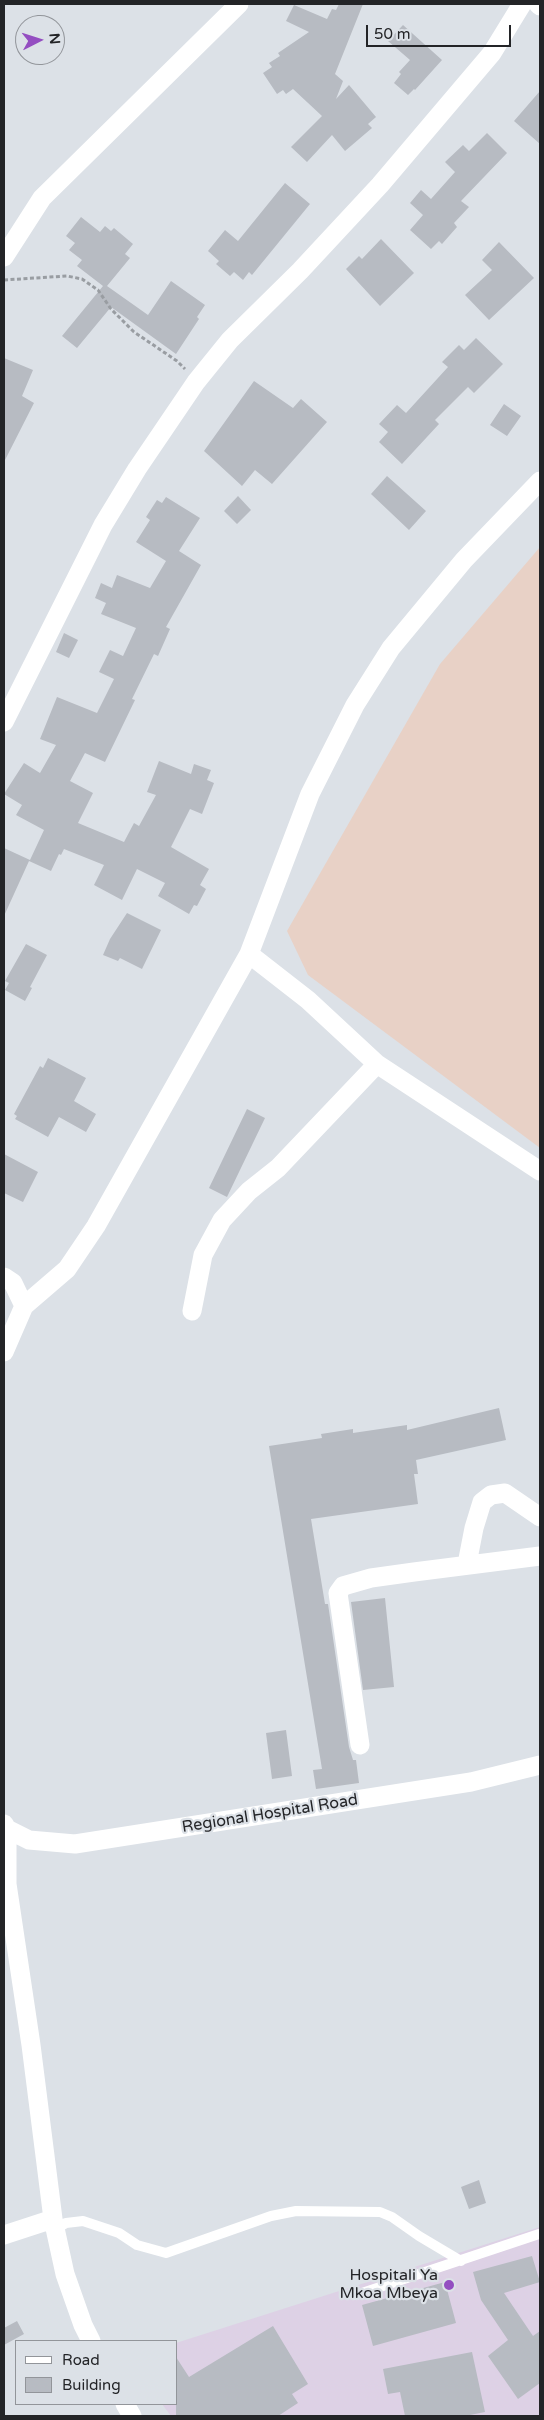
<!DOCTYPE html>
<html>
<head>
<meta charset="utf-8">
<style>
	body { margin:0 }
	#map { position:relative; width:544px; height:2420px; overflow:hidden; background:#dce1e7; font-family:"Varela Round",sans-serif }
	canvas { display:block }
	.frame { position:absolute; inset:0; border:5px solid #232427; pointer-events:none }
	.legend { position:absolute; left:15px; top:2340px; width:162px; height:65px; box-sizing:border-box; background:#dce1e7; border:1px solid #92959a; margin:0; padding:6px 9px; list-style:none; font-size:15px; color:#232427 }
	.legend li { display:flex; align-items:center; gap:10px; height:25px }
	.legend b { width:25px; border:1px solid #92959a }
	.north { position:absolute; left:15px; top:15px; width:50px; height:50px; box-sizing:border-box; background:#dce1e7; border:1px solid #92959a; border-radius:50%; rotate:85deg; font-size:14px; font-weight:700; line-height:20px; text-align:center; color:#232427 }
	.north::after { content:''; display:block; margin:auto; width:18px; height:22px; background:#944ec1; clip-path:polygon(50% 0,100% 100%,50% 72%,0 100%) }
	.scale { position:absolute; left:366px; top:25px; width:145px; height:22px; box-sizing:border-box; border:2px solid #232427; border-top:0; padding-left:6px; font-size:15px; line-height:18px; white-space:nowrap; color:#232427; -webkit-text-stroke:4px #dce1e7; paint-order:stroke }
</style>
</head>
<body>
<div id="map">
<canvas width="544" height="2420"></canvas>
<div class="frame"></div>
<ul class="legend">
<li><b style="height:6px;background:#fff"></b>Road</li>
<li><b style="height:14px;background:#b7bbc2"></b>Building</li>
</ul>
<div class="north">N</div>
<div class="scale">50 m</div>
</div>
<script>
const context = document.querySelector('canvas').getContext('2d');
context.lineJoin = 'round';
function fillPath(path, color) {
  context.fillStyle = color;
  context.fill(path, 'evenodd');
}
function poly(rows) {
  const path = new Path2D();
  for (const r of rows) {
    path.moveTo(r[0], r[1]);
    for (let i = 2; i < r.length; i += 2) path.lineTo(r[i], r[i + 1]);
  }
  return path;
}
function trace(path, color, width, dash) {
  context.strokeStyle = color;
  context.lineWidth = width;
  context.lineCap = dash ? 'butt' : 'round';
  context.setLineDash(dash || []);
  context.stroke(path);
}
function label(font, color, halo, rows, align = 'center') {
  context.font = font + ' "Varela Round",sans-serif';
  context.lineWidth = 4.5;
  context.setLineDash([]);
  context.textBaseline = 'middle';
  context.strokeStyle = halo;
  context.fillStyle = color;
  for (const [text, x, y, turn = 0] of rows) {
    context.save();
    context.translate(x, y);
    context.rotate((+turn || 0) * Math.PI / 180);
    context.textAlign = isNaN(turn) ? turn : align;
    if (halo) context.strokeText(text, 0, 0);
    context.fillText(text, 0, 0);
    context.restore();
  }
}
fillPath(poly([
	[540,547,540,1148,308,975,287,931,440,664]
]), '#e8d1c6');
fillPath(poly([
	[540,2227,540,2416,171,2416,162,2404,176,2404,176,2343]
]), '#ddd1e5');
fillPath(poly([
	[339,4,363,4,335,74,343,81,336,99,349,85,376,117,368,124,372,128,345,151,332,135,307,162,291,147,322,116,293,89,286,94,283,90,277,94,263,73,272,67,269,63,280,56,278,53,309,32,286,21,294,5,327,19,332,9,336,10],
	[403,25,442,60,415,90,414,89,408,95,394,83,401,74,399,72,410,60,388,41],
	[540,91,540,144,514,121],
	[487,133,507,153,461,201,469,207,454,223,457,227,442,244,439,241,431,249,410,230,423,215,410,203,421,190,431,199,455,172,445,162,463,145,469,151],
	[285,183,310,204,252,275,249,272,243,280,234,272,230,276,216,264,219,261,208,251,225,230,238,241],
	[81,217,100,232,105,226,111,231,114,228,133,244,125,254,130,258,107,286,148,315,171,281,205,305,197,317,199,319,176,354,111,307,77,348,62,336,103,286,77,266,82,260,69,250,75,243,66,236],
	[381,239,414,273,380,306,346,269,359,256,362,259],
	[499,242,534,278,489,320,465,295,492,270,482,260],
	[476,338,503,364,474,393,468,387,435,420,439,424,402,464,379,442,388,432,379,424,397,405,406,413,448,367,442,362,459,345,464,350],
	[4,358,33,370,22,396,34,403,4,462],
	[254,381,293,408,301,399,327,422,272,484,255,470,242,486,204,451],
	[504,404,521,416,507,436,490,425],
	[387,476,426,511,409,530,371,494],
	[238,496,251,510,237,524,224,511],
	[166,497,200,518,179,551,201,565,166,627,170,629,158,656,154,654,132,699,135,700,105,762,85,753,70,781,93,793,78,823,124,842,134,823,139,826,156,795,147,792,159,761,191,774,194,764,211,770,207,780,214,783,202,814,190,809,171,847,209,869,200,885,206,889,197,906,194,905,189,914,158,896,165,883,137,869,122,900,94,885,104,865,64,849,61,855,59,854,51,871,29,861,4,916,4,848,30,860,44,830,16,815,22,805,4,794,24,763,40,773,56,745,40,739,57,697,97,713,114,679,99,672,110,650,123,656,136,628,101,614,106,603,95,598,101,583,112,588,117,575,150,588,166,561,136,542,150,520,146,517,157,500,162,503],
	[64,633,78,640,69,658,56,652],
	[127,913,161,930,142,969,120,958,118,961,103,955,110,939],
	[26,944,47,955,30,987,32,988,25,1001,5,990,9,983,5,981],
	[48,1058,86,1078,74,1101,96,1114,86,1132,59,1117,48,1137,15,1119,17,1116,14,1114,40,1066,43,1068],
	[247,1109,265,1118,227,1197,209,1188],
	[4,1154,38,1172,23,1202,4,1193],
	[499,1408,506,1440,416,1460,418,1474,414,1474,418,1504,311,1519,325,1604,328,1604,349,1747,353,1760,356,1760,359,1783,316,1789,313,1770,322,1769,269,1446,322,1438,321,1434,353,1429,353,1433,407,1425,407,1430],
	[385,1598,394,1687,363,1690,351,1602],
	[286,1730,292,1776,272,1779,266,1733],
	[479,2180,486,2203,469,2209,461,2187],
	[532,2256,540,2282,504,2293,533,2336,540,2331,540,2383,518,2399,488,2356,508,2340,481,2300,473,2272],
	[445,2282,456,2323,373,2346,362,2305],
	[17,2321,24,2334,4,2345,4,2328],
	[273,2326,308,2384,292,2394,298,2403,278,2416,176,2416,176,2357,189,2377],
	[472,2352,485,2412,465,2416,405,2416,400,2392,388,2394,383,2369]
]), '#b7bbc2');
trace(poly([
	[4,280,67,276,82,279,98,290,111,309,134,332,177,361,185,369]
]), '#999da2', 3, [4, 2.5]);
trace(poly([
	[55,2229,66,2223,83,2221,119,2233,137,2245,166,2253,271,2216,296,2211,380,2212,392,2217,419,2236,461,2261],
	[356,2295,539,2234]
]), '#fff', 10);
trace(poly([
	[538,4,540,6],
	[4,257,42,198,239,4],
	[4,722,103,525,137,469,196,382,230,340,300,271,380,185,492,53,522,4],
	[249,954,308,1000,377,1064,540,1171],
	[4,1277,13,1283,24,1306,4,1352],
	[24,1306,67,1269,96,1226,249,954,310,794,355,705,391,648,464,560,540,481],
	[192,1311,203,1255,222,1220,249,1191,278,1168,377,1064],
	[467,1564,474,1528,482,1502,491,1495,505,1493,540,1517],
	[360,1745,338,1593,343,1586,371,1578,414,1572,540,1556],
	[4,1824,7,1829,29,1840,75,1844,471,1782,540,1765],
	[7,1829,7,1884,31,2045,53,2219,65,2274,83,2325,91,2341],
	[4,2235,53,2219],
	[125,2404,132,2416]
]), '#fff', 19);
for (const [x, y, r, color] of [
	[449,2285,6,"#944ec1"]
]) {
  const dot = new Path2D();
  dot.arc(x, y, r, 0, 2 * Math.PI);
  context.fillStyle = color;
  context.fill(dot);
  trace(dot, '#dce1e7', 2);
}
label('16px', '#232427', '#dce1e7', [
	["Regional Hospital Road",270,1814,-9]
]);
label('16px', '#232427', '#dce1e7', [
	["Hospitali Ya",438,2276],
	["Mkoa Mbeya",438,2294]
], 'right');
</script>
</body>
</html>
